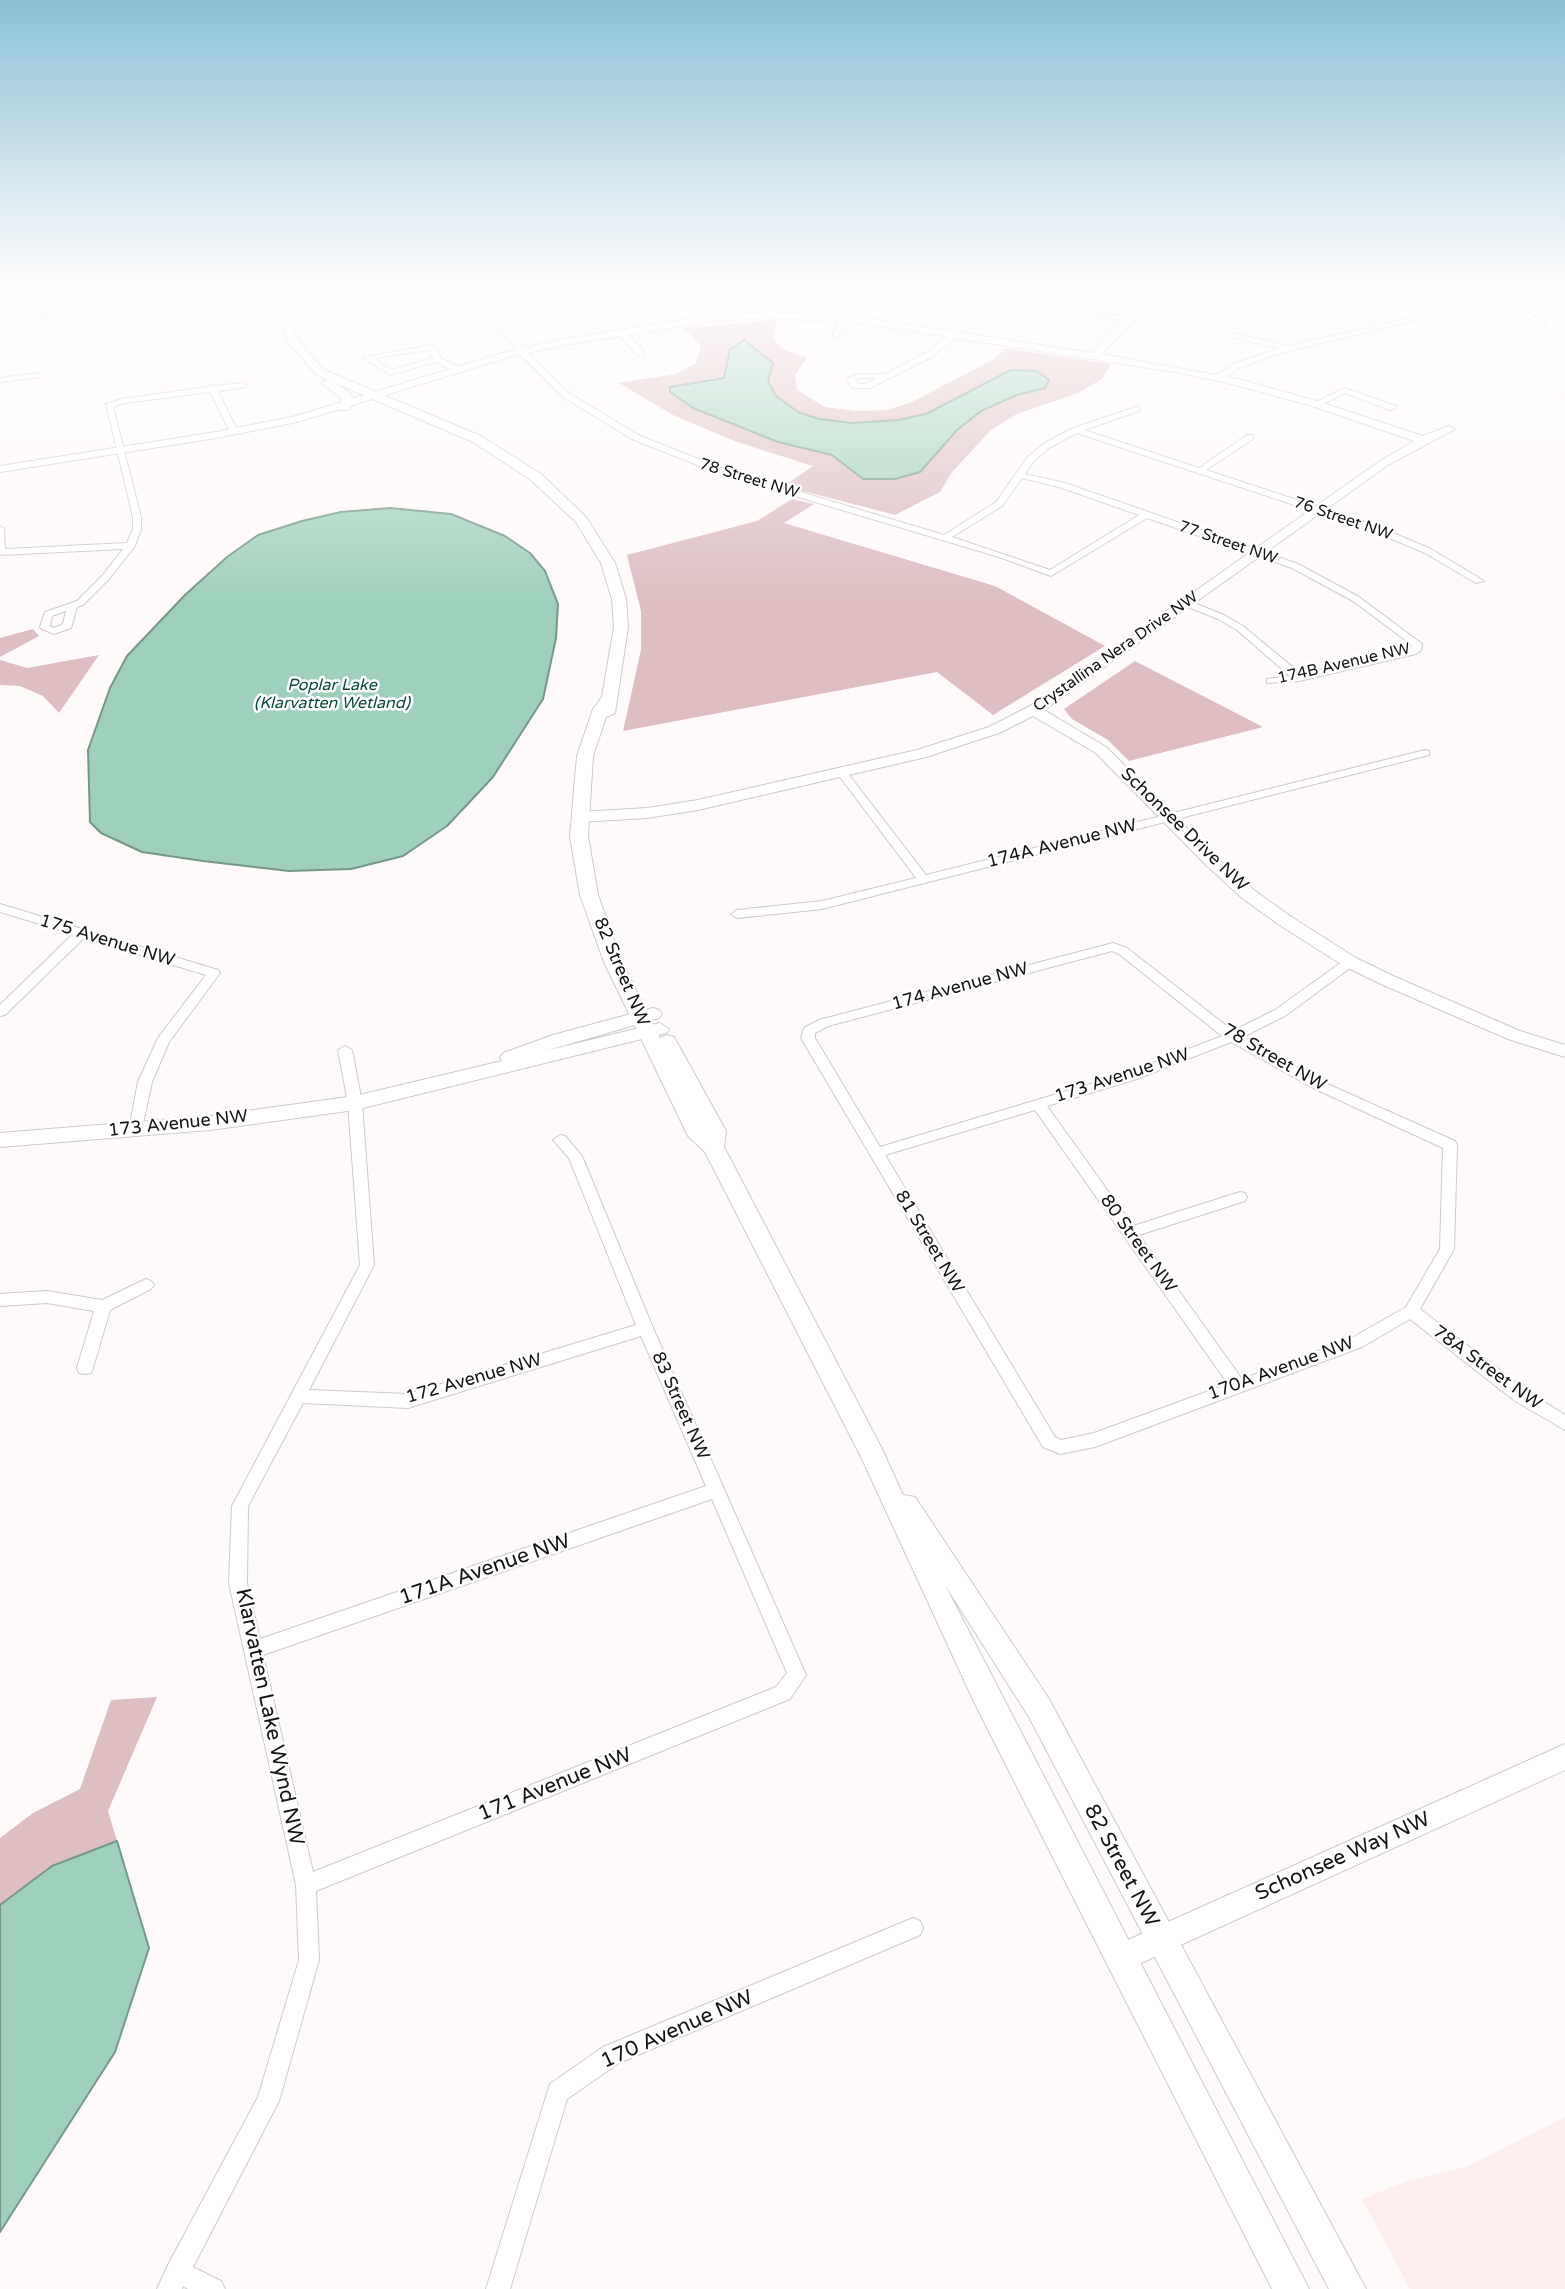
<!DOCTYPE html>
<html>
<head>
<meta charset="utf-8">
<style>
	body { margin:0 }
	canvas { display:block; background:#fffafa }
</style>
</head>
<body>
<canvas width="1565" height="2289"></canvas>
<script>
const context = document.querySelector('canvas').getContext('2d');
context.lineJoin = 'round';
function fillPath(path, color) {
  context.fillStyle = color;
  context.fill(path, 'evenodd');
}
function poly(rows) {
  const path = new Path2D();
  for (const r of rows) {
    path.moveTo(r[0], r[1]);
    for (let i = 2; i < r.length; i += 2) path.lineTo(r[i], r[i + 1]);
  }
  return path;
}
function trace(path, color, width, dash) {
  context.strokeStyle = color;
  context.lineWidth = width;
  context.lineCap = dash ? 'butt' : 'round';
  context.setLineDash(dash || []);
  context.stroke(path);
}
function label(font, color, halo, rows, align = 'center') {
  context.font = font + ' "Varela Round",sans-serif';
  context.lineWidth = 5;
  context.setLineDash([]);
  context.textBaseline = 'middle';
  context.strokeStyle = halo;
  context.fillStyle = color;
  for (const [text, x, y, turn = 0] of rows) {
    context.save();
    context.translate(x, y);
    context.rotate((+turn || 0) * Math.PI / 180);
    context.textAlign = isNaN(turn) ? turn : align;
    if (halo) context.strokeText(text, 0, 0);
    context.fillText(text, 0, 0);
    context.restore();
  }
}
fillPath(poly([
	[1565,2117,1565,2289,1410,2289,1362,2199,1408,2181,1468,2166]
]), '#feedef');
fillPath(poly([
	[777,320,773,338,783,349,807,358,795,375,797,390,825,407,856,411,887,410,912,402,994,359,1005,348,1111,364,1102,379,1078,393,1017,414,991,430,952,472,940,492,895,515,784,486,813,466,737,442,673,415,619,383,676,374,696,363,701,346,684,328],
	[792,499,814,504,784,523,995,586,1105,646,993,715,937,672,623,731,641,650,641,611,627,555,757,521],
	[33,629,39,636,0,657,0,638],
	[99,655,59,713,43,696,20,686,0,685,0,660,27,668],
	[1135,661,1263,727,1129,761,1108,740,1072,719,1064,709],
	[157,1697,108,1811,149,1948,115,2052,0,2232,0,1838,33,1813,80,1789,111,1700]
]), '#debec1');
const water = poly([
	[744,340,773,363,768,381,776,396,798,412,819,419,852,423,898,420,926,414,1011,370,1037,371,1049,380,1045,388,1017,395,981,411,957,430,920,472,895,479,863,479,832,455,778,442,693,408,670,392,670,387,724,378,730,350,744,340],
	[390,508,451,514,505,536,530,553,545,571,558,604,556,638,543,699,493,777,447,826,403,856,351,869,289,871,203,861,142,852,101,833,90,822,88,750,110,688,127,656,185,595,227,557,258,535,302,521,341,512,390,508],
	[117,1841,149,1948,115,2052,0,2232,0,1905,52,1866,117,1841]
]);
fillPath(water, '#9fd1ba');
trace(water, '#759888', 2);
const minor = poly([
	[659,282,681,282,719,318,712,320,674,283,497,309,508,329,524,349,569,393,638,435,721,468,944,535,996,502,1027,458,1043,444,1073,428,1136,407,1139,407,1139,411,1084,430,1199,468,1247,435,1253,435,1253,439,1206,470,1379,527,1431,549,1484,581,1476,583,1425,553,1373,531,1077,433,1049,448,1033,462,1025,474,1065,483,1298,564,1359,597,1422,644,1421,650,1416,654,1299,681,1267,683,1267,679,1290,676,1237,630,1218,619,1183,605,1183,601,1189,601,1224,615,1243,626,1301,674,1409,650,1412,645,1353,601,1292,568,1147,518,1051,576,999,557,715,472,632,439,563,397,518,353,501,330,478,288,484,287,495,305,659,282],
	[1022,478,1059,487,1139,515,1050,570,952,537,1002,506,1022,478],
	[1054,282,1061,282,1034,301,1133,319,1129,321,1027,304,1028,296,1054,282],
	[1239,282,1246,282,1275,300,1268,302,1239,282],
	[1342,282,1349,282,1408,312,1415,320,1277,354,1240,368,1220,380,1214,380,1214,376,1234,364,1279,348,1231,337,1231,333,1288,346,1406,319,1342,282],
	[1565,286,1565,290,1508,302,1544,321,1544,325,1541,325,1497,301,1565,286],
	[841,316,848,318,838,337,832,337,841,316],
	[619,330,625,330,644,352,644,356,638,356,619,334,619,330],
	[952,333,959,335,933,356,870,388,852,388,846,379,858,374,885,374,927,352,952,333],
	[859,378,876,378,866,384,857,384,855,380,859,378],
	[433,345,437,347,440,358,462,368,462,372,456,372,436,362,390,375,363,357,433,345],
	[430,350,433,358,391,370,374,358,430,350],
	[36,373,40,375,39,377,0,382,0,378,36,373],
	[242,383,246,385,245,387,218,391,238,432,234,434,230,432,210,392,124,403,113,407,141,517,141,529,135,546,109,579,83,605,77,607,71,628,54,634,42,629,40,627,45,612,77,601,103,575,123,549,0,555,0,526,4,529,5,549,127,543,133,529,133,517,106,404,122,399,208,387,212,385,215,386,242,383],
	[66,611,63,624,54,628,50,626,52,616,66,611],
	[1345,388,1396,406,1397,408,1390,410,1345,393,1319,406,1312,404,1345,388],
	[1425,750,1429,751,1429,755,822,909,737,918,731,914,737,910,822,901,916,878,837,773,842,770,846,771,926,875,1425,750],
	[0,904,218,970,220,973,169,1042,152,1082,141,1132,131,1132,129,1129,138,1082,158,1038,206,975,84,938,5,1015,0,1016,0,1005,73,934,0,912,0,904],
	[1113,943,1127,948,1233,1031,1275,1010,1346,959,1354,959,1356,962,1354,965,1285,1016,1243,1037,1323,1082,1455,1141,1457,1145,1454,1249,1420,1309,1527,1391,1565,1415,1565,1430,1515,1401,1410,1319,1362,1347,1095,1447,1060,1454,1043,1447,801,1038,804,1028,819,1020,1113,943],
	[1112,951,1119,954,1222,1036,1127,1073,880,1147,815,1038,815,1033,828,1026,1112,951],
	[1231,1042,1313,1088,1443,1148,1440,1249,1406,1307,1350,1339,1242,1379,1139,1235,1245,1201,1247,1197,1245,1193,1240,1192,1133,1226,1047,1106,1137,1079,1231,1042],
	[1035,1110,1228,1384,1094,1433,1061,1440,1055,1437,885,1155,1035,1110],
	[345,1046,352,1050,362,1103,374,1265,309,1390,408,1394,636,1325,569,1158,553,1140,560,1135,565,1136,582,1156,653,1328,806,1675,790,1699,316,1891,319,1960,279,2101,193,2267,221,2281,225,2289,188,2289,183,2286,182,2289,157,2289,169,2263,258,2097,299,1960,296,1885,229,1583,232,1506,360,1265,348,1103,338,1050,345,1046],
	[641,1336,706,1486,260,1639,247,1583,248,1506,303,1403,408,1408,641,1336],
	[712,1499,787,1673,776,1687,313,1872,263,1655,712,1499],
	[146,1279,151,1281,154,1285,151,1289,110,1310,93,1368,91,1373,85,1374,79,1373,77,1368,94,1311,47,1303,0,1306,0,1294,47,1291,102,1300,146,1279],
	[913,1918,920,1921,923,1928,920,1935,619,2063,567,2099,510,2289,486,2289,550,2084,603,2047,913,1918]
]);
const tertiary = poly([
	[1190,282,1202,282,1172,295,1133,321,1102,354,1242,380,1320,402,1423,436,1449,426,1455,429,1388,465,1044,710,1106,747,1217,858,1254,890,1290,916,1356,958,1393,976,1520,1031,1565,1045,1565,1057,1508,1039,1381,984,1344,966,1278,924,1242,898,1205,864,1096,753,1033,716,999,733,926,757,698,810,647,818,580,822,572,817,580,812,647,808,698,800,917,750,989,727,1036,703,1380,461,1414,441,1312,406,1236,385,1176,372,859,323,771,318,715,321,564,345,506,358,297,422,216,438,0,472,0,466,216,432,296,416,499,354,564,339,715,315,771,312,859,317,1092,353,1125,317,1166,291,1190,282],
	[0,309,33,309,49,316,44,319,32,315,0,315,0,309],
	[653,1008,659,1010,662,1014,659,1018,545,1051,660,1023,669,1029,666,1033,355,1110,210,1130,0,1147,0,1133,210,1116,355,1096,502,1061,500,1057,503,1053,553,1035,653,1008],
	[1565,1744,1565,1770,1130,1968,1120,1972,1110,1968,1106,1958,1110,1948,1565,1744]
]);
const secondary = poly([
	[259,282,269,282,300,343,324,370,481,436,541,474,586,517,615,563,626,599,628,627,615,713,606,717,593,756,588,836,598,895,622,962,660,1038,667,1035,674,1037,726,1131,724,1147,882,1449,903,1495,915,1497,1049,1699,1366,2289,1329,2289,1029,1717,945,1585,1309,2289,1272,2289,975,1704,862,1459,705,1152,688,1136,604,962,580,895,570,836,577,756,593,709,602,697,614,627,612,599,601,563,576,522,531,480,473,442,335,383,350,393,354,403,347,410,339,410,337,407,342,402,341,398,324,385,322,383,328,380,316,374,291,346,259,282]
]);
trace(minor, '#d0c9ca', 2);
trace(tertiary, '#d0c9ca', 2);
trace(secondary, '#d0c9ca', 2);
fillPath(minor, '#fff');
fillPath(tertiary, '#fff');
fillPath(secondary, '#fff');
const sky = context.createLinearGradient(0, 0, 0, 602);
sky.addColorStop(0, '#8bc0d6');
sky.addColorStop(0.47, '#fffdfd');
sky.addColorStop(1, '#fffdfd00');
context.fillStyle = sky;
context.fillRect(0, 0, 1565, 602);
label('16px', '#141212', '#fff', [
	["78 Street NW",749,479,17],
	["76 Street NW",1343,519,19],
	["77 Street NW",1228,543,19],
	["Crystallina Nera Drive NW",1116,652,-35],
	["174B Avenue NW",1344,664,-13]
]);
label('italic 16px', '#074a35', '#fff', [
	["Poplar Lake",332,686],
	["(Klarvatten Wetland)",332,704]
]);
label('18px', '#141212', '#fff', [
	["Schonsee Drive NW",1184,830,44],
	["174A Avenue NW",1062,844,-14],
	["175 Avenue NW",107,941,17],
	["82 Street NW",621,972,67],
	["174 Avenue NW",960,987,-15],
	["78 Street NW",1274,1058,30],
	["173 Avenue NW",1122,1076,-18],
	["173 Avenue NW",178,1124,-6],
	["81 Street NW",929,1242,59],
	["80 Street NW",1138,1244,54],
	["78A Street NW",1487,1368,36],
	["170A Avenue NW",1281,1369,-20],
	["172 Avenue NW",474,1379,-16],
	["83 Street NW",680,1406,66]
]);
label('21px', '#141212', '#fff', [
	["171A Avenue NW",485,1570,-19],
	["Klarvatten Lake Wynd NW",269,1717,78],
	["171 Avenue NW",555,1785,-22],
	["Schonsee Way NW",1343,1857,-24],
	["82 Street NW",1121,1866,62],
	["170 Avenue NW",677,2030,-24]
]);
</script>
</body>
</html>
